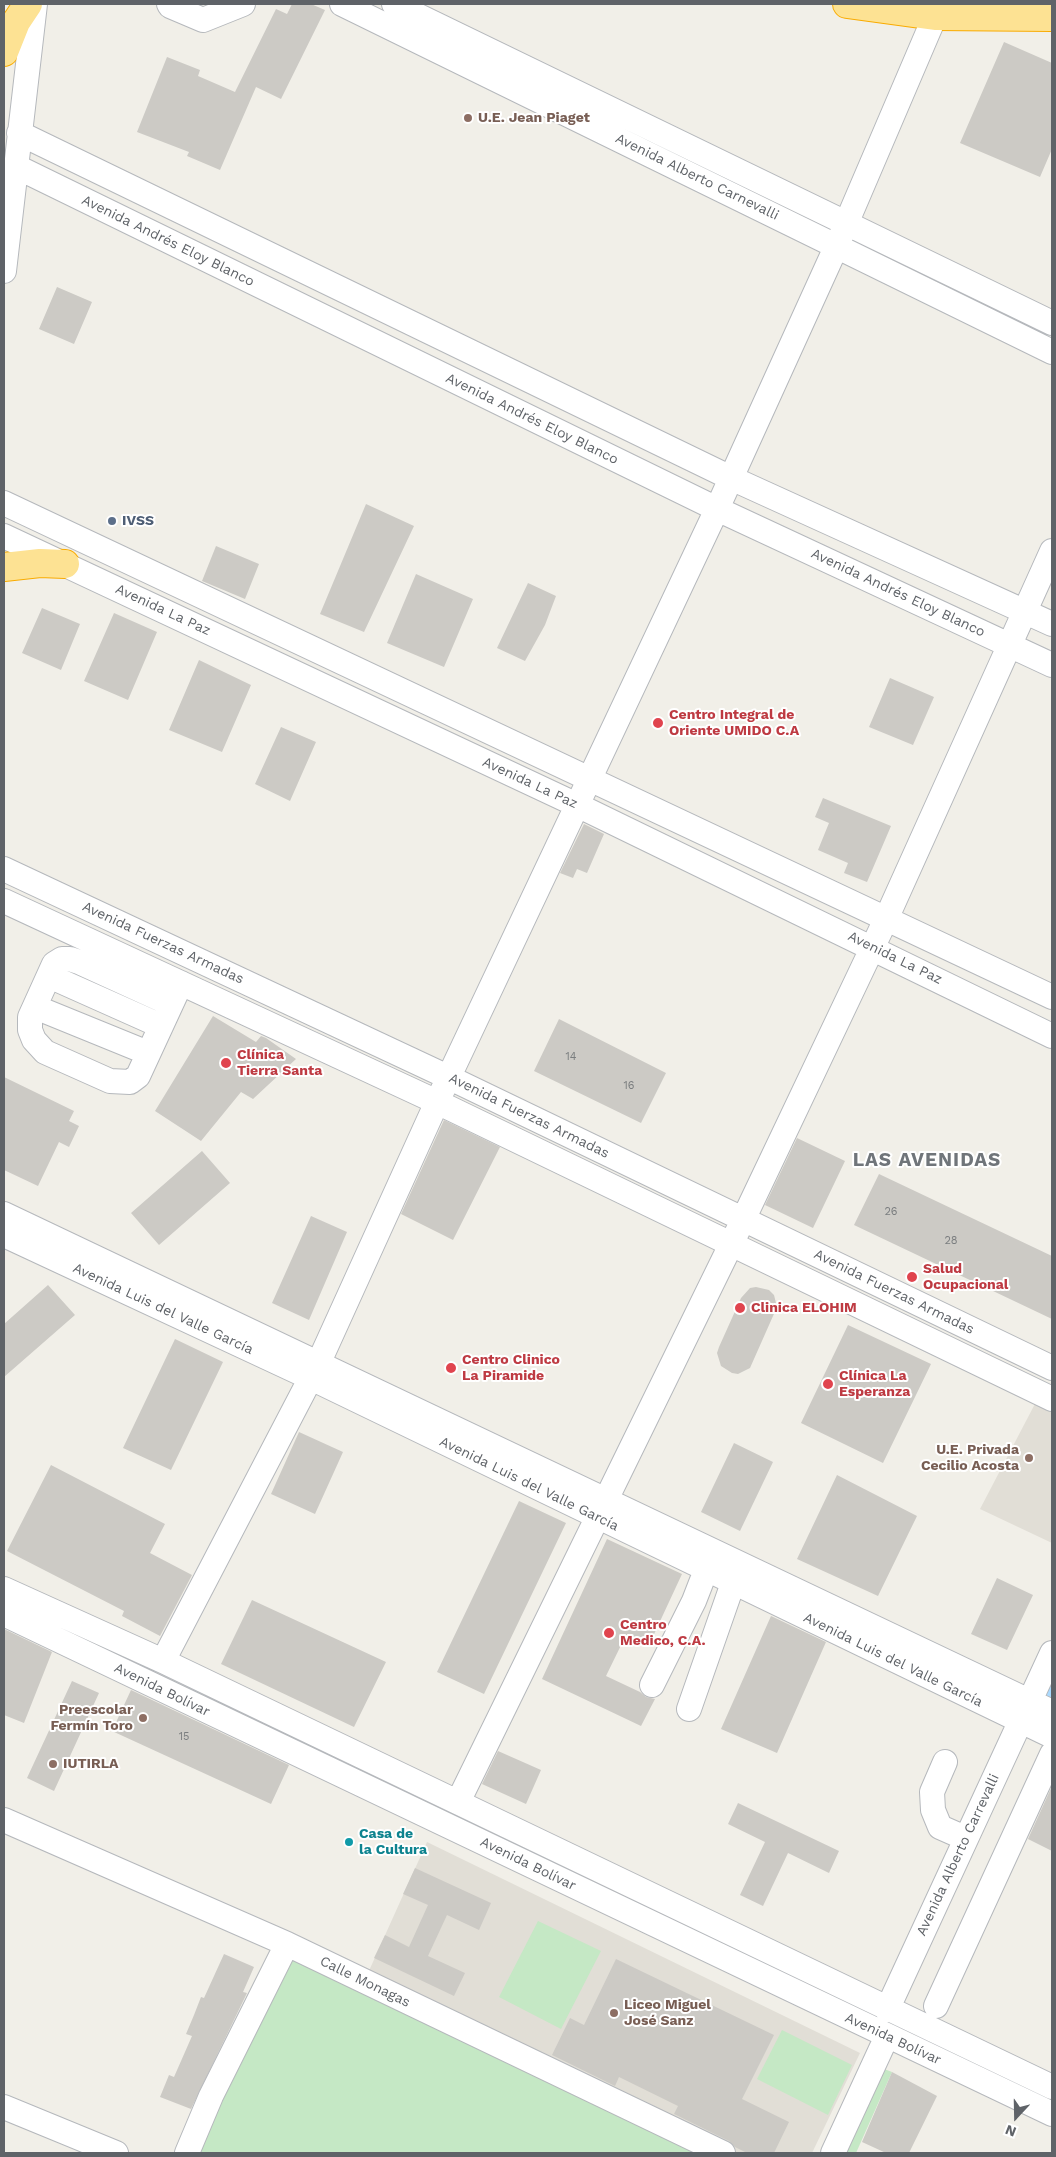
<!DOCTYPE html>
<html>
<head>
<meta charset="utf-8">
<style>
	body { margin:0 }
	#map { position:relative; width:1056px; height:2157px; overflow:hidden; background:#f1efe8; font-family:"Work Sans",sans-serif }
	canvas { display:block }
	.frame { position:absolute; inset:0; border:5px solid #5f6368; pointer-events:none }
	.north { position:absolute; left:991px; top:2092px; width:50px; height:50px; -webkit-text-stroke:4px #fff; paint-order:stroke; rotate:201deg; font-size:14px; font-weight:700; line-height:20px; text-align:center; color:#5f6368 }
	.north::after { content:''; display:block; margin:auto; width:18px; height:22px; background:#5f6368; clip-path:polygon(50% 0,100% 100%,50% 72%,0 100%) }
</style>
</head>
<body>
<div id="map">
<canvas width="1056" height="2157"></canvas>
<div class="frame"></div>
<div class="north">N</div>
</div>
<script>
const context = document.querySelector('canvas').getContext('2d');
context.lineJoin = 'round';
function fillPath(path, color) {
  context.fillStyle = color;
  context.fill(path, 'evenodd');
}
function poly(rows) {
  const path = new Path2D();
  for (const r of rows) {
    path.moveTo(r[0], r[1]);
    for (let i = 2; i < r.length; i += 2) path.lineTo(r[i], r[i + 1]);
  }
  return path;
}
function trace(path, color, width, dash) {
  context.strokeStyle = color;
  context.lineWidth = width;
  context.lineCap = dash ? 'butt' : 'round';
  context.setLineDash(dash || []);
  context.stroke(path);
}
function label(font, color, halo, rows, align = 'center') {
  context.font = font + ' "Work Sans",sans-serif';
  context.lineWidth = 4;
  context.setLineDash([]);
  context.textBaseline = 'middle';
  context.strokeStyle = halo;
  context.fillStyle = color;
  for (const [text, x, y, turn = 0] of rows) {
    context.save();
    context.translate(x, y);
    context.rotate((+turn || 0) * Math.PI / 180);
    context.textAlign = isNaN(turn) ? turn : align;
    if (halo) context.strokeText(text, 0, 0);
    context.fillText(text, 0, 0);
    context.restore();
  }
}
fillPath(poly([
	[1037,1400,1052,1407,1052,1543,980,1509],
	[427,1842,860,2053,812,2153,735,2153,368,1973]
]), '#e1ded6');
fillPath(poly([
	[538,1921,601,1951,561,2029,499,1997],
	[287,1944,723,2153,188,2153],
	[782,2030,852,2065,828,2115,757,2079],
	[874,2065,892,2072,856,2153,833,2153]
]), '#c5e8c5');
trace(poly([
	[1047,1700,1052,1687]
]), '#aadaff', 5);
fillPath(poly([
	[292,4,311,4,325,10,281,99,256,87,220,170,187,156,189,152,137,132,167,57,200,70,198,76,235,92,276,9,287,14],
	[1004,42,1052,63,1052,149,1040,177,960,143],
	[57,287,92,302,74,344,39,329],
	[366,504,414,526,364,632,320,614],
	[216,546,259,564,245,599,202,581],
	[416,574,473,599,444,667,387,643],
	[528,583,556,596,545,625,525,661,497,648],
	[42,608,80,624,61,670,22,653],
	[114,613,157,632,128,700,84,681],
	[199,660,251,685,222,752,169,730],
	[890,678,934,697,913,745,869,727],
	[281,727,316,742,290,801,255,784],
	[823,798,891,826,867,882,844,873,848,863,818,850,829,823,815,817],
	[584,824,604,834,587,873,577,869,573,878,560,873],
	[213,1016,256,1042,261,1036,266,1038,296,1059,253,1099,241,1092,201,1141,155,1111],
	[559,1019,666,1073,641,1123,534,1071],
	[4,1077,74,1111,69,1121,79,1126,69,1147,59,1142,38,1186,4,1170],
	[444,1120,500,1147,453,1240,401,1214],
	[797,1138,845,1161,813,1228,765,1205],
	[202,1151,230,1183,159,1245,131,1213],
	[879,1174,1052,1256,1052,1319,854,1225],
	[311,1216,347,1232,309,1320,272,1303],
	[48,1285,75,1315,4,1377,4,1324],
	[756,1287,769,1290,774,1295,777,1307,750,1368,738,1374,732,1373,721,1366,717,1353,719,1347,741,1298,750,1288],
	[848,1325,931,1364,883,1463,801,1423],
	[175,1339,223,1362,171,1470,123,1448],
	[299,1432,343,1452,315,1514,271,1494],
	[734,1443,773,1462,740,1531,701,1512],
	[51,1465,165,1524,150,1553,192,1575,160,1636,122,1616,124,1611,7,1551],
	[837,1475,917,1516,878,1596,797,1559],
	[519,1501,566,1523,484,1694,437,1672],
	[607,1539,682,1574,649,1645,626,1635,606,1676,640,1692,646,1697,655,1699,641,1726,542,1679],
	[997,1578,1033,1595,1007,1650,971,1634],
	[252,1600,386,1662,354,1727,221,1664],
	[771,1616,826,1642,777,1753,721,1729],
	[4,1629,52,1652,24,1723,4,1715],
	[72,1681,99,1693,54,1791,27,1778],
	[131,1690,289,1765,271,1804,112,1731],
	[498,1751,541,1770,526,1804,482,1784],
	[1052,1786,1052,1851,1028,1839],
	[738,1803,839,1851,829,1873,788,1853,763,1906,740,1895,765,1842,728,1824],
	[415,1868,491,1903,479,1930,447,1915,428,1956,465,1973,454,1996,374,1958,385,1935,409,1947,428,1905,403,1894],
	[224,1954,254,1967,243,1992,247,1993,191,2109,160,2097,169,2075,174,2077,192,2036,186,2034,194,2015,201,1997,204,1998],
	[616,1959,774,2035,742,2099,789,2122,774,2153,747,2153,735,2147,729,2141,674,2114,678,2106,619,2077,615,2086,552,2055,570,2018,584,2025],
	[892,2072,937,2096,909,2153,886,2153,862,2142]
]), '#cccac5');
const minor = poly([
	[169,4,170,6,203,20,243,4],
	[342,4,1052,352],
	[394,4,1052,323],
	[19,133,731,478,1052,624],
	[15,166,717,509,1052,665],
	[4,271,35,4],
	[4,503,1052,997],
	[4,536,577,805,1052,1036],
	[4,869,450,1078,1052,1368],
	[4,901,437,1102,1052,1399],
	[49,976,161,1026],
	[171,1004,79,962,70,959,62,959,54,964,30,1017,30,1030,34,1040,45,1052,110,1081,130,1082,138,1076,181,983],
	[35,1007,148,1053],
	[4,1214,1052,1712],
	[4,1235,311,1378,1052,1736],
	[4,1589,163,1661,1052,2087],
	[4,1614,1052,2114],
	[163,1661,319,1362,437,1102,717,509,837,245,935,16],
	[652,1685,694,1601,706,1570],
	[689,1709,733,1583],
	[945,1762,932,1792,933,1810,940,1827,965,1838],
	[458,1802,743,1220,887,917,1052,551],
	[4,1820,287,1944,723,2153],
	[936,2006,1052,1754],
	[887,2010,1052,1653],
	[4,2107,116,2153],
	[187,2153,211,2096,287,1944],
	[833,2153,887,2036]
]);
const highway = poly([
	[847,4,935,16,1052,17],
	[4,52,16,22,28,4],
	[4,567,40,563,65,564]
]);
trace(minor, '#b5b8bc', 26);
trace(highway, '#f9ab00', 30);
trace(minor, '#fff', 24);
trace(highway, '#fde293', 28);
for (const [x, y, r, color] of [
	[468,118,5,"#8d6e63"],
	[112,521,5,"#5c6f8a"],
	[658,723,6,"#e0444e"],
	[226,1063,6,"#e0444e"],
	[912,1277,6,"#e0444e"],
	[740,1308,6,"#e0444e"],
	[451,1368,6,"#e0444e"],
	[828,1384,6,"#e0444e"],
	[1029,1458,5,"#8d6e63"],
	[609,1633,6,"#e0444e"],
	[143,1718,5,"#8d6e63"],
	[53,1764,5,"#8d6e63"],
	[349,1842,5,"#0f9aa8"],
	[614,2013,5,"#8d6e63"]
]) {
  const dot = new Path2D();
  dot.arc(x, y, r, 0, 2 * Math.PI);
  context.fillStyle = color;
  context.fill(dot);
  trace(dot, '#fff', 2);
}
label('11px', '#7a7d7f', null, [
	["14",571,1057],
	["16",629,1086],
	["26",891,1212],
	["28",951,1241],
	["15",184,1737]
]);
label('bold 14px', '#785e54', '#fff', [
	["U.E. Jean Piaget",478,118],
	["U.E. Privada",1019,1450,"right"],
	["Cecilio Acosta",1019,1466,"right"],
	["Preescolar",133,1710,"right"],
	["Fermín Toro",133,1726,"right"],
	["IUTIRLA",63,1764],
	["Liceo Miguel",624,2005],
	["José Sanz",624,2021]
], 'left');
label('14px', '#5f6368', '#fff', [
	["Avenida Alberto Carnevalli",697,177,26],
	["Avenida Andrés Eloy Blanco",168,241,26],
	["Avenida Andrés Eloy Blanco",532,419,26],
	["Avenida Andrés Eloy Blanco",898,593,25],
	["Avenida La Paz",163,610,25],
	["Avenida La Paz",530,783,25],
	["Avenida Fuerzas Armadas",163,943,25],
	["Avenida La Paz",895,958,26],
	["Avenida Fuerzas Armadas",529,1116,26],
	["Avenida Fuerzas Armadas",894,1292,26],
	["Avenida Luis del Valle García",163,1309,25],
	["Avenida Luis del Valle García",529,1484,26],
	["Avenida Luis del Valle García",893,1660,26],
	["Avenida Bolívar",162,1690,26],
	["Avenida Alberto Carrevalli",958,1855,-65],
	["Avenida Bolívar",528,1864,26],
	["Calle Monagas",365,1982,26],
	["Avenida Bolívar",893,2039,25]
]);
label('bold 14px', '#4e5e75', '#fff', [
	["IVSS",122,521]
], 'left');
label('bold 14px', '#be3a42', '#fff', [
	["Centro Integral de",669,715],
	["Oriente UMIDO C.A",669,731],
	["Clínica",237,1055],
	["Tierra Santa",237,1071],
	["Salud",923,1269],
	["Ocupacional",923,1285],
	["Clinica ELOHIM",751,1308],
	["Centro Clinico",462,1360],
	["La Piramide",462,1376],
	["Clínica La",839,1376],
	["Esperanza",839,1392],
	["Centro",620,1625],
	["Medico, C.A.",620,1641]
], 'left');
label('bold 14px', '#0d838f', '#fff', [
	["Casa de",359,1834],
	["la Cultura",359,1850]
], 'left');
context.letterSpacing = '1px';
label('bold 19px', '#70757a', '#fff', [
	["LAS AVENIDAS",927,1160]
]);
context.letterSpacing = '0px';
</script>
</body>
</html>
